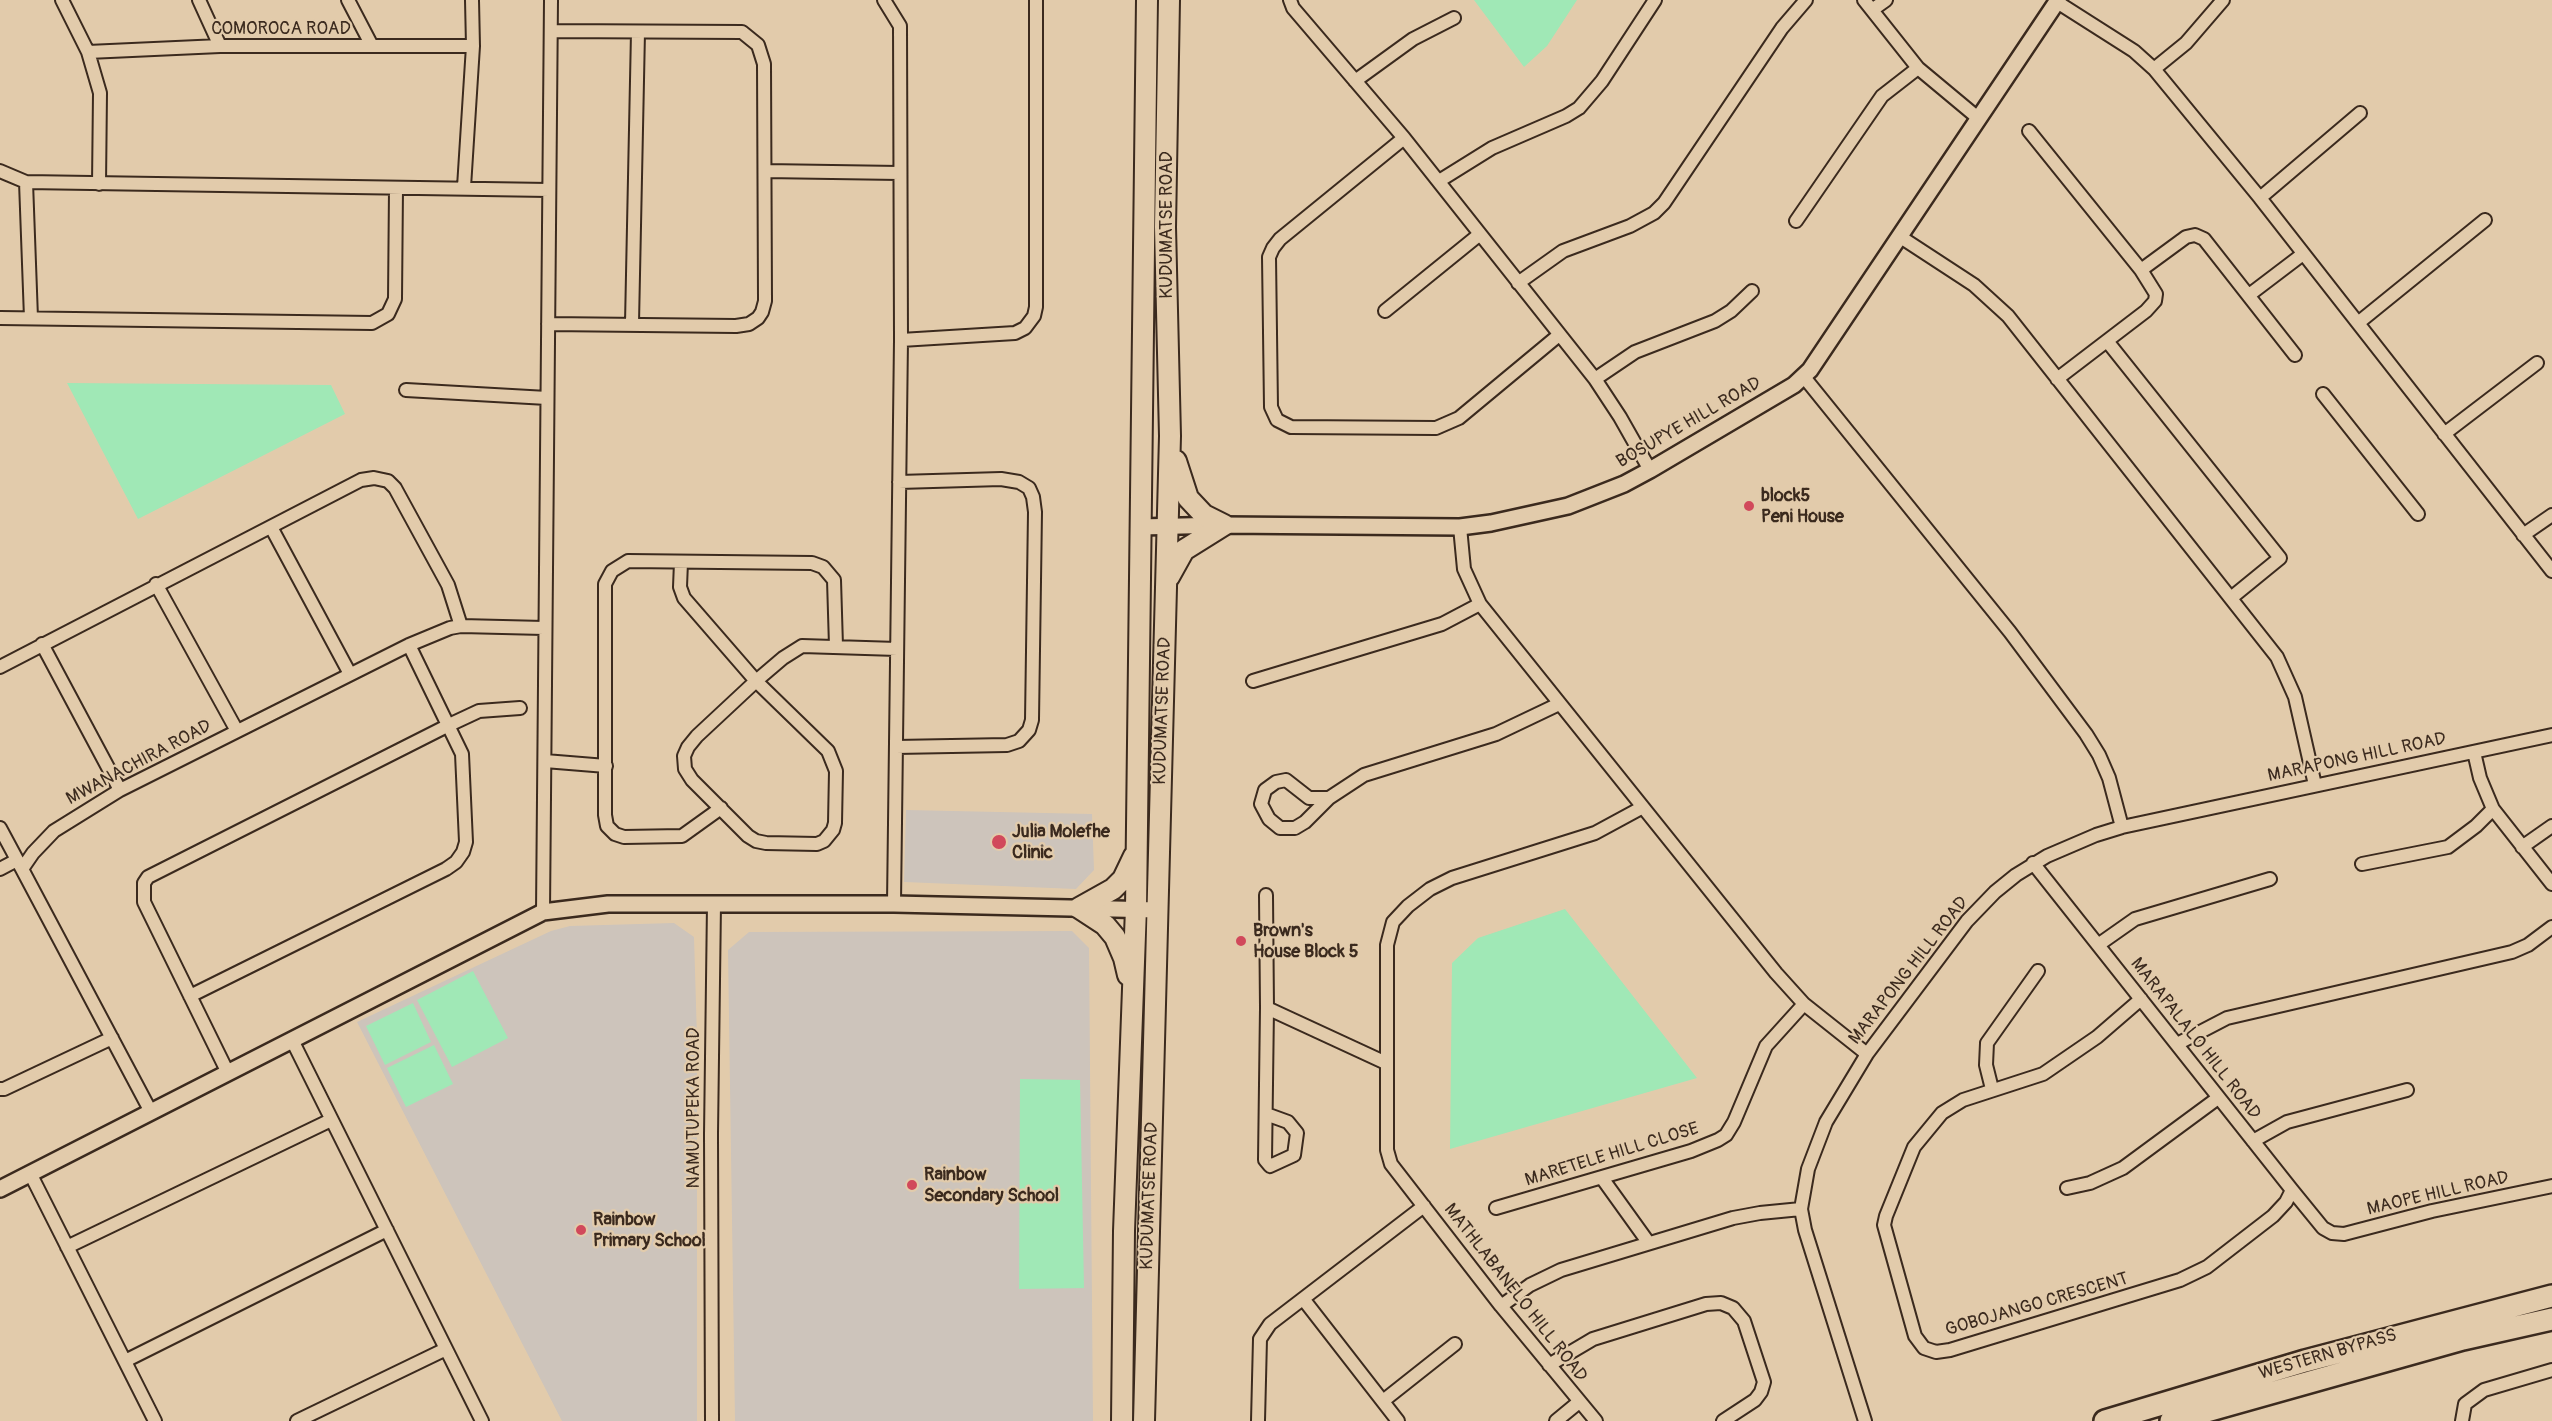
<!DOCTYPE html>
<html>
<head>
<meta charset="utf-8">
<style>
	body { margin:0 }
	canvas { display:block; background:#e2cbab }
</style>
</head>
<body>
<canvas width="2552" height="1421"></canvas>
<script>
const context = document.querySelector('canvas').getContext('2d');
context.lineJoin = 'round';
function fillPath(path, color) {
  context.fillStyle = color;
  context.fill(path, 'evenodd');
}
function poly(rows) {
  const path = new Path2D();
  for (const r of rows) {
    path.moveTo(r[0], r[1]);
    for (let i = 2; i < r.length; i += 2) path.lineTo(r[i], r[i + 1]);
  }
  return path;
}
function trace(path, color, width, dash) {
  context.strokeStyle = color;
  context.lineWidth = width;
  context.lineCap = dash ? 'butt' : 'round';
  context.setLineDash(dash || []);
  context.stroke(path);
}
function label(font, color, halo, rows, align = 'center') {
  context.font = font + ' Pangolin,sans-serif';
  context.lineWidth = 4.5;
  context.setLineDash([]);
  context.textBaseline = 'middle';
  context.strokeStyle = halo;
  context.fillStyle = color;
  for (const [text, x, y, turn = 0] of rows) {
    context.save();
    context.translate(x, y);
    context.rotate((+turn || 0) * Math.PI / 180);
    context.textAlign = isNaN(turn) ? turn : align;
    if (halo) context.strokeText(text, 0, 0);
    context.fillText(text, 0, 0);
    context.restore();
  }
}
fillPath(poly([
	[906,810,1092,814,1094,870,1076,889,904,882],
	[674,923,694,937,697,1038,697,1421,562,1421,357,1022,551,931,570,926],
	[1072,931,1089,948,1093,1421,735,1421,728,950,749,932]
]), '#cdc4bb');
fillPath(poly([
	[1474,0,1577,0,1547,46,1524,67],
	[67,383,331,385,345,414,138,519],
	[1565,909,1697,1078,1450,1149,1452,963,1478,938],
	[473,971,508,1038,452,1067,417,1000],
	[413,1003,431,1042,385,1065,366,1026],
	[434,1045,453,1084,406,1107,387,1068],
	[1020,1079,1080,1080,1084,1288,1019,1289]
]), '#a0e8b6');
const minor = poly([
	[62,0,88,52,100,93,99,184],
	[199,0,220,46],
	[348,0,372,46],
	[884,0,900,26,901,340,894,904],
	[1290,0,1293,8,1404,138,1595,379,1620,417,1650,470],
	[1864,0,1918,68,1978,118],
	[2057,2,2134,51,2154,69,2260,198,2552,571],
	[1872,10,1886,0],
	[88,52,220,46,473,46],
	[2154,69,2186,43,2223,0],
	[1355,81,1413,39,1454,18],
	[2029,131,2141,270,2156,294,2155,301,2146,311,2057,379],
	[1404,138,1280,239,1273,248,1269,257,1271,407,1277,420,1291,427,1436,428,1459,418,1559,335],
	[0,171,26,182,549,190],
	[765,171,899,173],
	[1439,181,1492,148,1566,116,1579,108,1602,81,1655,0],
	[26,182,31,318],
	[464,187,473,46,472,0],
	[2260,198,2360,113],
	[1796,221,1882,96,1918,68],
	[1899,236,1974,285,2008,316,2277,657,2295,697,2315,785],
	[2141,270,2186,237,2195,235,2204,239,2295,355],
	[1518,283,1563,251,1630,226,1654,213,1664,203,1782,28,1806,0],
	[2249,295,2303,254],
	[1385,311,1480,234],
	[0,318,372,323,388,314,395,299,396,189],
	[632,323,638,32],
	[2358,323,2485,220],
	[548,324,736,326,749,324,758,318,762,312,765,301,764,64,758,45,742,32,551,31],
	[901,340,1015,333,1025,328,1034,316,1036,307,1036,0],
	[2107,341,2280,558,2231,598],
	[1804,377,2010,632,2086,734,2099,755,2109,778,2122,827],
	[1595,379,1635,352,1715,321,1731,311,1752,291],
	[406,390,547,398],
	[2323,394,2418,514],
	[2444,434,2537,363],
	[271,527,350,674],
	[1460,527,1464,569,1480,604,1776,973,1804,1004,1867,1054],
	[2523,535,2552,515],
	[681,562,680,587,684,598,756,681,828,751,836,771,835,823,833,830,824,841,817,844,766,843,756,841,748,836,692,780,685,769,684,756,688,747,697,736,756,681,783,658,802,646,897,649],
	[156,584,237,731],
	[42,644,120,790],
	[0,667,361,480,374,478,388,481,395,488,448,585,461,626],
	[1253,681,1442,624,1480,604],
	[896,747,1007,745,1019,741,1029,730,1032,720,1035,512,1033,497,1029,488,1019,482,1001,479,899,482],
	[2474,752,2480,778,2493,809,2552,884],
	[545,761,606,766],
	[1329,798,1309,798,1286,780,1276,782,1265,790,1261,804,1269,819,1280,828,1295,828,1305,822,1329,798,1364,775,1496,734,1559,704],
	[721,808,682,836,624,837,615,834,607,826,605,815,605,584,612,571,628,561,812,563,823,567,834,580,836,646],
	[0,828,22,869],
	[2522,847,2552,826],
	[2033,863,2292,1190,2323,1228,2332,1233,2344,1234,2432,1211,2552,1186],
	[2362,864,2448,847,2476,826,2493,809],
	[0,869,17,860],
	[1266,895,1267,1008,1265,1160,1270,1166,1294,1155,1297,1133,1288,1122,1266,1114],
	[543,912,551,0],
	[2098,945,2135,919,2270,879],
	[190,996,446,869,456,862,463,852,466,842,462,754,409,645],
	[2141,999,2097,1037,2043,1074,1963,1100,1942,1113,1914,1147,1886,1216,1884,1225,1915,1336,1924,1348,1936,1352,1950,1350,2180,1280,2207,1267,2273,1216,2286,1202,2292,1190],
	[1267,1008,1386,1063],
	[292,1040,482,1421],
	[2177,1044,2227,1018,2512,952,2528,945,2552,927],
	[228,1073,144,902,144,883,148,877,449,725,479,711,520,708],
	[0,1089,4,1089,112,1038],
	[1992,1089,1986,1065,1987,1043,2038,971],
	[151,1112,22,869,33,853,54,831,120,790,409,645,450,628,461,626,544,628],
	[2253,1141,2287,1122,2407,1090],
	[31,1175,155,1421],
	[1602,1178,1648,1242],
	[2067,1188,2090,1183,2123,1168,2218,1098],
	[1496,1208,1691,1151,1718,1140,1726,1135,1734,1122,1766,1046,1804,1004],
	[67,1247,331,1120],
	[1304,1300,1398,1421],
	[1501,1306,1530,1285,1561,1270,1733,1218,1760,1213,1801,1209],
	[125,1361,387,1230],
	[1549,1365,1593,1339,1706,1304,1721,1303,1733,1308,1744,1321,1764,1382,1761,1392,1755,1400,1723,1421],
	[1383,1401,1455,1344],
	[297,1421,446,1349],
	[712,1421,711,1134,714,904],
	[1258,1421,1260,1339,1270,1324,1424,1206],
	[1556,1421,1579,1402],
	[1596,1421,1501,1306,1391,1164,1387,1150,1387,945,1393,922,1408,906,1430,889,1452,878,1595,833,1643,807],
	[1865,1421,1805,1230,1801,1209,1808,1169,1826,1122,1867,1054,1967,921,1995,892,2016,875,2047,856,2096,835,2122,827,2552,735],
	[2462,1421,2465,1404,2484,1390,2552,1370]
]);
const tertiary = poly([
	[1140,527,1224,525,1460,527,1491,523,1568,506,1624,484,1650,470,1794,385,1810,370,2058,0],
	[0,1189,543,912,608,904,894,904,1158,910]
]);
const primary = poly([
	[1176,461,1188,498,1204,515,1224,525],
	[1169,577,1184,550,1224,525],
	[1079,908,1105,925,1115,937,1124,958,1128,975],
	[1079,908,1113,889,1123,879,1134,856],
	[1122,1421,1124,1231,1136,908,1147,0],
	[1144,1421,1170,436,1165,227,1169,0]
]);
const trunk = poly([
	[2105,1421,2305,1361,2552,1296],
	[2171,1421,2463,1339,2552,1319]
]);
trace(minor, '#3b2a1e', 16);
trace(tertiary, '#3b2a1e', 20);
trace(primary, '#3b2a1e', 24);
trace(trunk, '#3b2a1e', 26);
trace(minor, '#e2cbab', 12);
trace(tertiary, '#e2cbab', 15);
trace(primary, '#e2cbab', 20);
trace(trunk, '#e2cbab', 21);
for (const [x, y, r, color] of [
	[1749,506,6,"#d1495b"],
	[999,842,8,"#d1495b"],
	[1241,941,6,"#d1495b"],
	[912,1185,6,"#d1495b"],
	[581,1230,6,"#d1495b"]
]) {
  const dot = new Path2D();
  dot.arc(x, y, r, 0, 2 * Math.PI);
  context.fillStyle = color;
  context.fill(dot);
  trace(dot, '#e2cbab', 2);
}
label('18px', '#3b2a1e', '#e2cbab', [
	["COMOROCA ROAD",281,29],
	["KUDUMATSE ROAD",1167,225,-90],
	["BOSUPYE HILL ROAD",1689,423,-30],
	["KUDUMATSE ROAD",1163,711,-88],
	["MARAPONG HILL ROAD",2357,758,-12],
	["MWANACHIRA ROAD",139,763,-28],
	["MARAPONG HILL ROAD",1909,971,-52],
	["MARAPALALO HILL ROAD",2195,1039,52],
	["NAMUTUPEKA ROAD",694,1108,-90],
	["MARETELE HILL CLOSE",1612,1155,-17],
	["MAOPE HILL ROAD",2438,1194,-13],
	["KUDUMATSE ROAD",1150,1196,-88],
	["MATHLABANELO HILL ROAD",1515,1293,52],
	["GOBOJANGO CRESCENT",2037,1305,-16],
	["WESTERN BYPASS",2328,1355,-16]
]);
label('bold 18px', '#3b2a1e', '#e2cbab', [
	["block5",1761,496],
	["Peni House",1761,517],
	["Julia Molefhe",1012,832],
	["Clinic",1012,853],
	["Brown's",1253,931],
	["House Block 5",1253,952],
	["Rainbow",924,1175],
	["Secondary School",924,1196],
	["Rainbow",593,1220],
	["Primary School",593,1241]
], 'left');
</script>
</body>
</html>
